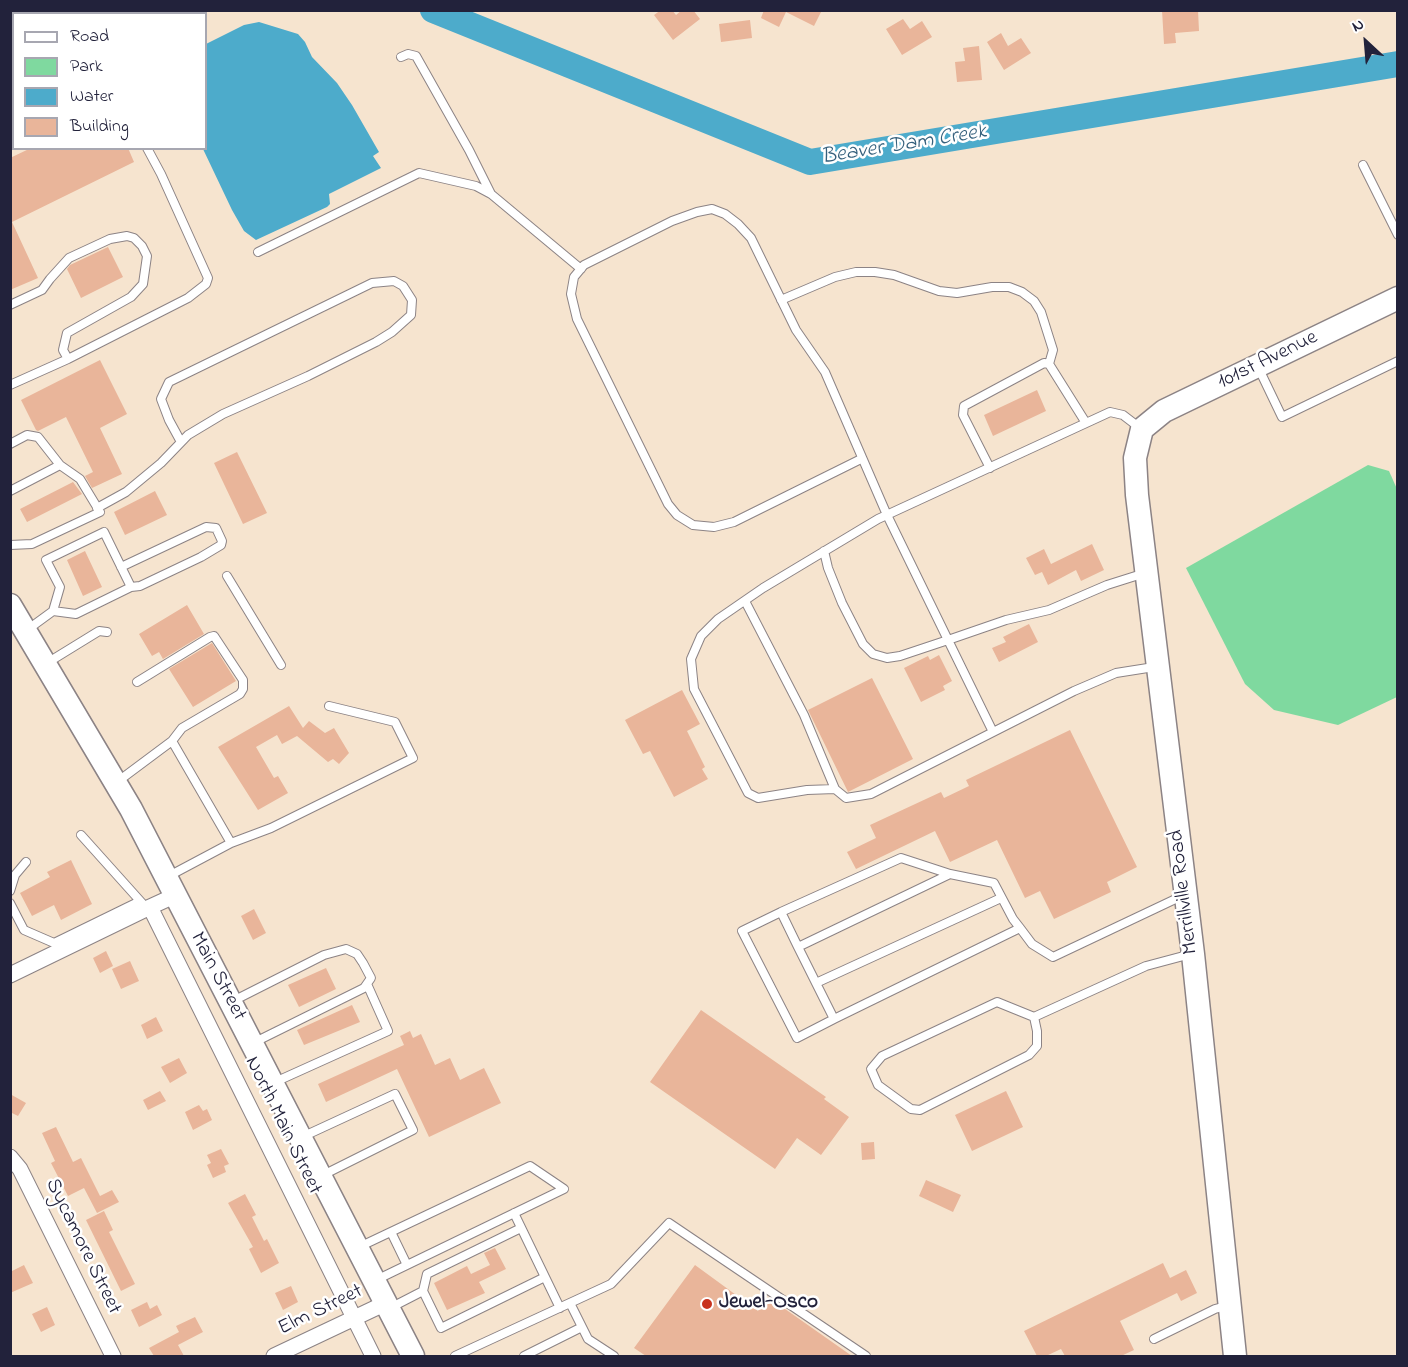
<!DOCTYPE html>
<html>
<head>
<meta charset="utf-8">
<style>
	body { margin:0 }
	#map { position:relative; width:1408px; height:1367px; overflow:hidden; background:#f6e4cf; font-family:"Indie Flower",sans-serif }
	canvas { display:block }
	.frame { position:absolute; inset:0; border:12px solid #22223b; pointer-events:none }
	.legend { position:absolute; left:12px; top:12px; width:195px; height:138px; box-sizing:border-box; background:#fff; border:2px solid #a7a7b1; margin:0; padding:8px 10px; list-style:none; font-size:18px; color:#22223b }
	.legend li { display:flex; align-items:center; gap:12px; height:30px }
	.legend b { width:30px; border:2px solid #a7a7b1 }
	.north { position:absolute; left:1336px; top:12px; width:60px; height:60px; -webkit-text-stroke:4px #fff; paint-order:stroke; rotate:334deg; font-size:16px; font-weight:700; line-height:24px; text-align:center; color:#22223b }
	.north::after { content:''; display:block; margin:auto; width:21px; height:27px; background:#22223b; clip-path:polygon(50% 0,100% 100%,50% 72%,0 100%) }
</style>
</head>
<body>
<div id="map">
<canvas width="1408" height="1367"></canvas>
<div class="frame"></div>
<ul class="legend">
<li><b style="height:8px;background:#fff"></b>Road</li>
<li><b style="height:16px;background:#7fd99f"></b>Park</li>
<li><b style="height:16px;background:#4dabcb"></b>Water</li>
<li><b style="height:16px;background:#e9b59a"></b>Building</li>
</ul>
<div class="north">N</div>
</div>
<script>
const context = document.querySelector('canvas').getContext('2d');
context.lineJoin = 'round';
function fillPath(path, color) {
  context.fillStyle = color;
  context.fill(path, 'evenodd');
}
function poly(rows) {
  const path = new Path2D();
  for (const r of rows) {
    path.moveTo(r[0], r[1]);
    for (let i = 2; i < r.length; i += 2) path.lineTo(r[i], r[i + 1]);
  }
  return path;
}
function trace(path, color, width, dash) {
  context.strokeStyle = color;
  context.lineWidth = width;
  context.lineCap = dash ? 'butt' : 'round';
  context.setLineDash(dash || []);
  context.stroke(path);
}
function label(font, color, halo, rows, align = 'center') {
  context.font = font + ' "Indie Flower",sans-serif';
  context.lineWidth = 5;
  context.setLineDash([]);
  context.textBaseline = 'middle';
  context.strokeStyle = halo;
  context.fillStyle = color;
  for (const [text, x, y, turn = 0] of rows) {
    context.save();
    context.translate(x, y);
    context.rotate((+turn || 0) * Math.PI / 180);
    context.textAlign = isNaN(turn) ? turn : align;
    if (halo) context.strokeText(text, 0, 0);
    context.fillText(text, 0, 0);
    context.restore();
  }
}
fillPath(poly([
	[1368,465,1389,471,1397,489,1397,697,1338,725,1274,710,1245,684,1186,568]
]), '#7fd99f');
fillPath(poly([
	[259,22,298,34,305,42,312,57,337,83,352,105,379,152,373,156,381,168,329,194,330,204,327,207,256,240,244,231,232,210,203,149,206,148,206,44,244,25]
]), '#4dabcb');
trace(poly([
	[433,10,810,162,1398,64],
	[133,14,137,10],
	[10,99,14,97]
]), '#4dabcb', 26);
fillPath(poly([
	[661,10,672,10,676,15,682,10,693,10,700,19,673,40,654,15],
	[764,10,822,10,814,26,786,12,779,27,761,18],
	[1162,10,1198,10,1199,31,1175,33,1176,43,1164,44],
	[903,19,910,29,922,21,932,37,902,55,886,29],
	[750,20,752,38,721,42,719,24],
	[1001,33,1008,46,1021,38,1031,53,1004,70,987,42],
	[979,46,982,80,957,82,955,62,965,61,963,48],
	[31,148,128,148,134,162,12,222,38,278,10,290,10,158],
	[108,247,123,277,81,298,67,269,70,265],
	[100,360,127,414,100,428,122,474,92,488,85,476,93,472,66,417,38,431,36,430,21,400],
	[1037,390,1046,411,993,436,984,415],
	[237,452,267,513,243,524,214,463],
	[73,482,82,494,27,522,20,509],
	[155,491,167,515,125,535,114,512],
	[1092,544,1104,570,1081,581,1076,570,1048,585,1042,572,1035,575,1026,558,1044,549,1051,564],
	[85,551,102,587,83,596,67,560],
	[187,605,204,634,163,659,159,652,152,656,139,634],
	[1029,624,1038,642,999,662,992,648,1006,642,1003,637],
	[212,643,236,681,193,707,169,669],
	[939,655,952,681,943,686,945,690,921,702,904,668,928,656,930,660],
	[872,678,913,759,848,792,808,710],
	[682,690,700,724,687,731,705,767,702,769,708,779,674,797,650,751,643,754,625,720],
	[289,706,303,728,309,721,325,733,334,728,349,753,339,764,333,759,328,762,297,736,282,744,277,735,256,747,274,778,278,776,288,793,258,810,218,747],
	[1070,730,1137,867,1107,882,1111,892,1054,919,1040,891,1025,898,997,840,950,862,935,831,856,869,847,852,876,838,870,825,941,792,944,798,969,786,966,780],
	[71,860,92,904,61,920,54,905,32,916,20,893,50,877,47,872],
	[254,909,266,933,253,940,241,916],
	[106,951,113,966,100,973,93,958],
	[130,961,139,981,121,989,112,969],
	[326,968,336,989,299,1007,288,985],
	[352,1005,360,1022,304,1045,297,1030],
	[701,1010,826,1097,824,1099,849,1117,821,1155,797,1138,775,1169,650,1082],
	[156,1017,163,1031,147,1039,141,1025],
	[410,1031,413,1038,421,1034,435,1065,450,1058,460,1080,484,1068,501,1103,429,1137,397,1069,326,1102,318,1084,404,1045,400,1036],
	[179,1058,187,1073,170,1083,161,1067],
	[160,1091,166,1101,148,1110,143,1100],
	[1006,1091,1023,1127,972,1151,955,1115],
	[10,1094,26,1103,18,1116,10,1112],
	[199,1105,203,1111,207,1109,212,1120,193,1130,185,1112],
	[56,1127,73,1162,81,1158,100,1196,112,1190,119,1202,97,1213,84,1188,68,1196,51,1163,55,1161,42,1133],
	[874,1142,875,1159,862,1160,861,1143],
	[221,1149,229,1164,224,1166,226,1172,213,1178,207,1165,211,1163,207,1155],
	[926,1180,961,1195,953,1212,919,1196],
	[245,1194,256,1215,252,1217,264,1241,267,1239,279,1263,261,1273,249,1249,253,1247,228,1203],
	[104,1211,113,1230,109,1232,135,1284,121,1291,86,1220],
	[495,1248,506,1269,479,1282,485,1293,447,1310,434,1283,467,1266,471,1274,490,1265,484,1253],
	[1163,1263,1170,1278,1186,1270,1197,1293,1181,1301,1177,1293,1120,1321,1134,1350,1121,1356,1065,1356,1061,1349,1046,1356,1037,1356,1024,1331],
	[24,1265,33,1283,10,1293,10,1272],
	[695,1265,758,1311,768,1297,852,1356,646,1356,634,1348],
	[291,1286,298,1302,283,1310,275,1293],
	[147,1302,150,1309,157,1305,162,1315,139,1327,131,1310],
	[47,1307,55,1325,41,1332,32,1314],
	[195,1317,203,1332,178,1345,184,1356,154,1356,149,1348,179,1332,176,1326]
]), '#e9b59a');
const lane = poly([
	[401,57,408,54,416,56,469,150,491,194],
	[10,145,14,143],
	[1363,165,1398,235],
	[258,252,419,173,476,186,491,194,581,269],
	[781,300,835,277,856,272,875,272,894,275,939,291,957,293,992,287,1009,287,1022,292,1034,301,1041,312,1053,350,1049,364],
	[10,305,42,290,50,279,69,258,110,239,127,236,134,238,142,246,147,256,143,284,131,297,67,333,63,350,68,359],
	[1258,367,1282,417,1398,361],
	[10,385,68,359,188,298,206,284,208,278,161,174,147,148],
	[1140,428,1123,415,1110,412,878,519,763,588,718,619,701,636,691,659,694,689,748,793,758,798,807,790,835,789,846,798,871,794,1074,691,1116,673,1154,667],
	[10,444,27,435,38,437,60,465,80,479,100,512,32,544,10,545],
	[861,459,734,522,714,527,693,525,677,515,668,504,577,319,571,294,574,277,584,265,672,221,697,212,712,209,725,214,738,224,751,238,796,330,825,372,887,515,948,640,1006,620,1049,610,1107,585,1145,573],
	[990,468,963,415,964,406,1044,363,1049,364,1086,423],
	[10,491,60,465],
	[97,508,126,492,161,463,188,435,223,414,308,376,376,342,392,332,411,315,412,300,403,286,394,281,372,283,169,382,161,399,169,420,181,442],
	[824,551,828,568,842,603,863,644,873,654,887,658,900,656,948,640,993,732],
	[227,576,281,665],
	[745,601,804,715,835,789],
	[53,611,76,614,131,587,140,586,201,557,221,545,222,541,216,528,206,527,121,567],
	[27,630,53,611,60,587,46,560,104,532,131,587],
	[47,663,99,631,107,632],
	[117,782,172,741,182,728,240,694,243,689,243,680,214,636,210,637,137,682],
	[81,835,142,903],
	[231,843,271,828,413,758,395,722,329,706],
	[167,877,231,843,172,741],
	[10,891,15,875,26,862],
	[10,903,24,930,54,943,140,901],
	[781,912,742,931,797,1038,834,1019],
	[1020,928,834,1019,798,947,950,874,994,883,1013,919,1020,928,1032,944,1053,957,1184,895],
	[798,947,781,912,901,858,950,874],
	[816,983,1001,898],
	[231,1002,324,955,346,949,357,954,363,963,371,978,364,988,255,1042],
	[1034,1017,1037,1031,1037,1046,1029,1055,920,1110,911,1109,878,1085,871,1069,882,1056,997,1002,1034,1017,1146,966,1191,954],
	[275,1082,388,1031,367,984],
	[302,1137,395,1094,413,1130,323,1175],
	[514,1213,560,1308],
	[391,1232,407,1265],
	[359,1247,530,1166,564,1189,376,1280],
	[423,1291,427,1274,521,1228],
	[570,1303,588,1339,614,1356],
	[390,1308,423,1291,441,1328,545,1277],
	[1154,1339,1215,1309,1226,1306],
	[455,1356,611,1284,669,1223,866,1356],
	[524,1356,582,1327]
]);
const street = poly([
	[174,896,150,907,373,1356],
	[10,975,150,907],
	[10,1157,20,1169,113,1356],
	[274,1356,386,1303]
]);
const secondary = poly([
	[10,605,131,809,413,1356],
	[1235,1356,1193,954,1137,495,1135,458,1142,429,1164,411,1398,298]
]);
trace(lane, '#8c8385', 10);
trace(street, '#8c8385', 17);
trace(secondary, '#8c8385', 25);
trace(lane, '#fff', 8);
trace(street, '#fff', 15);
trace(secondary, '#fff', 22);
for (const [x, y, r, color] of [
	[707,1304,6,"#c8321e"]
]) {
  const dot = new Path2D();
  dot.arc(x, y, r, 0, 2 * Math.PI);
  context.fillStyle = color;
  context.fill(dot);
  trace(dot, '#fff', 2);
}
label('21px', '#22223b', '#fff', [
	["101st Avenue",1268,361,-26],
	["Merrillville Road",1185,892,-97],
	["Main Street",217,977,62],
	["North Main Street",282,1126,64],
	["Sycamore Street",82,1247,64],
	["Elm Street",321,1311,-26]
]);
label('bold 21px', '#22223b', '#fff', [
	["Jewel-Osco",719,1304]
], 'left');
label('italic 22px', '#35607c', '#fff', [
	["Beaver Dam Creek",904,146,-9]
]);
</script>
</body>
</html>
